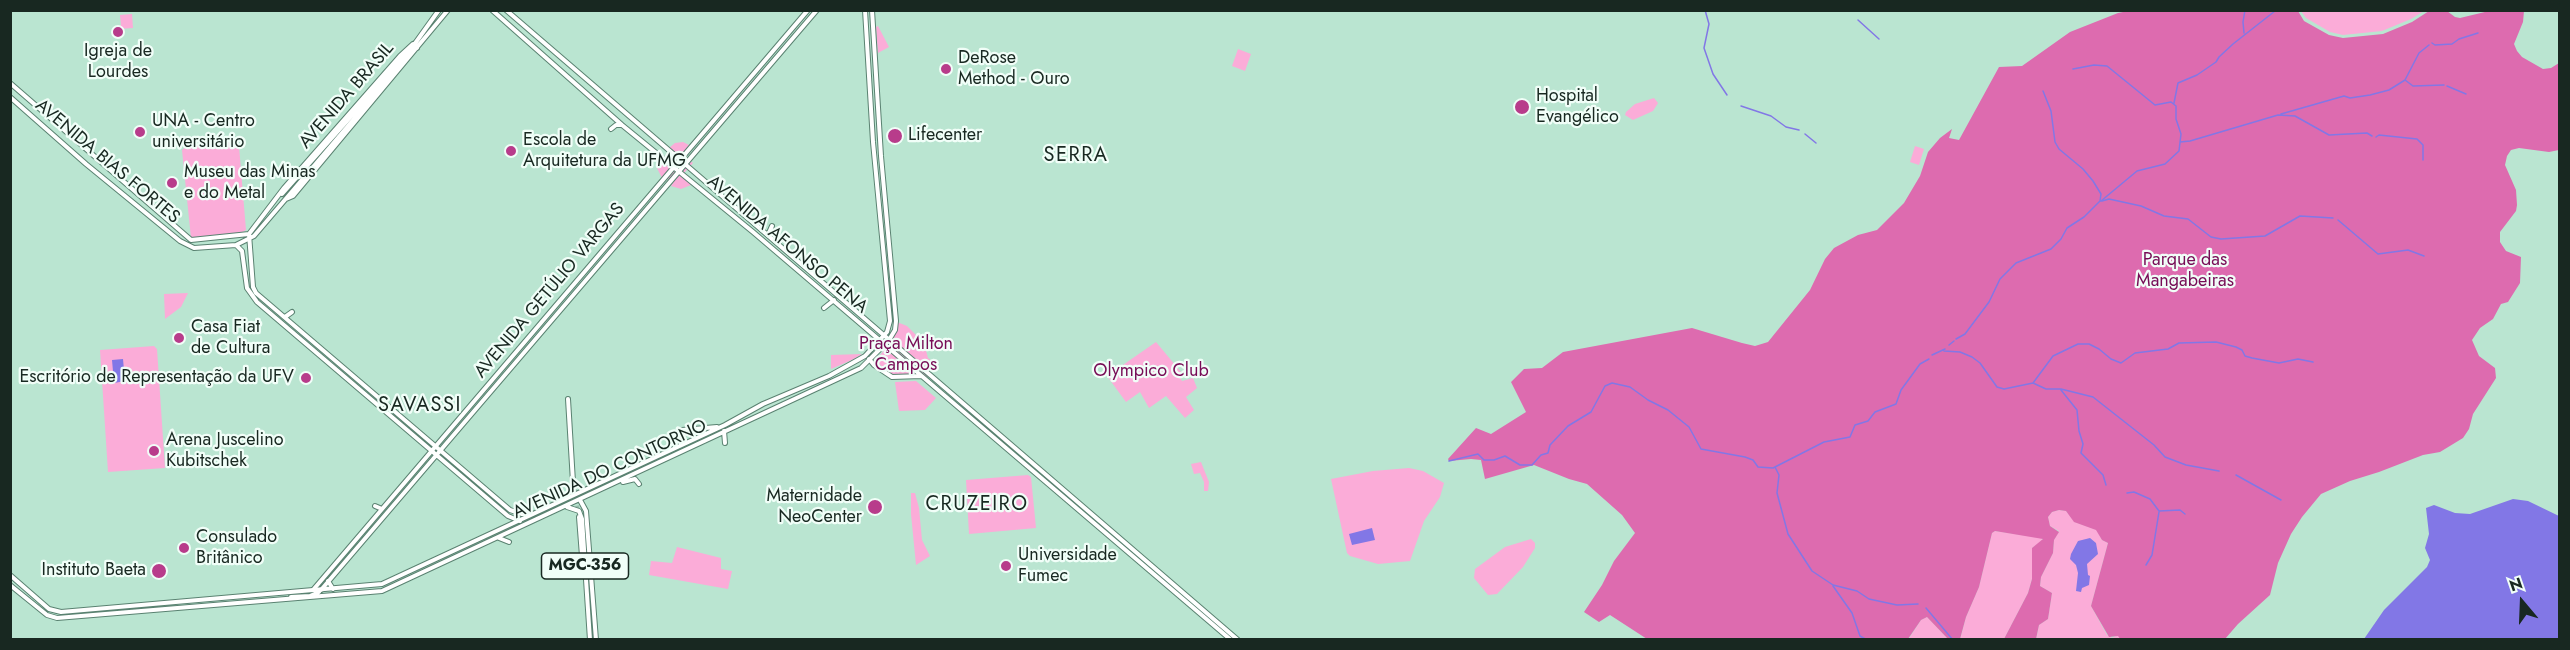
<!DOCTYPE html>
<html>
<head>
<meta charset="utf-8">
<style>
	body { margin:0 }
	#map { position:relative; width:2570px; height:650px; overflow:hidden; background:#bae5d1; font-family:Jost,sans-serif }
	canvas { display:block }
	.frame { position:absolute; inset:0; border:12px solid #182821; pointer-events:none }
	.north { position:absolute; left:2492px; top:572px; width:60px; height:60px; -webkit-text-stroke:4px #f1fef8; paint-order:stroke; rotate:341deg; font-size:16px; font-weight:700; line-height:24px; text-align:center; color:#182821 }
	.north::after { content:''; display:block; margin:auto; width:21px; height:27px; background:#182821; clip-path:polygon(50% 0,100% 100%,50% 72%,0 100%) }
</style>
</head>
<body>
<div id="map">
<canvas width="2570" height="650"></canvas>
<div class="frame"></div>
<div class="north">N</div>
</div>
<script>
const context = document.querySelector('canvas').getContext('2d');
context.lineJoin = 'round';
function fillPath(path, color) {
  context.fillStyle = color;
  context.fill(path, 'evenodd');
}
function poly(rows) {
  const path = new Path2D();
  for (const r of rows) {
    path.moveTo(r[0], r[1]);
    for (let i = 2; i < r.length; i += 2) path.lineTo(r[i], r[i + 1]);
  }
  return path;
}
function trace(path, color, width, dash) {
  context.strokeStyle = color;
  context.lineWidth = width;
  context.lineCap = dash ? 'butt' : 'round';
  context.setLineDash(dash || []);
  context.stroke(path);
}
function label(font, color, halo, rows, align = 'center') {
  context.font = font + ' Jost,sans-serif';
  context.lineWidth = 4.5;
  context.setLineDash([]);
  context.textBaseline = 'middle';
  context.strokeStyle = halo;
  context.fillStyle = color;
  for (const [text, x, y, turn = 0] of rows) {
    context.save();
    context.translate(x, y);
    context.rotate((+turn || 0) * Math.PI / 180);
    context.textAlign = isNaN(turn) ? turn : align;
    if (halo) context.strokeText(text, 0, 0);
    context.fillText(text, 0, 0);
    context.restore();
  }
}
fillPath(poly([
	[2301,11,2424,11,2411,19,2382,31,2343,35,2330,32,2306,18],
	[132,14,133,28,119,29,118,26,121,25,120,15],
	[878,26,889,47,878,53,876,27],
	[1238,49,1251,54,1245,71,1232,66],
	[1654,98,1658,103,1653,111,1633,120,1625,115,1626,112,1635,104],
	[232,142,239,146,246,230,241,233,191,238,182,150,187,146],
	[683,142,693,147,685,157,693,163,684,173,696,183,681,189,671,186,673,183,668,179,665,181,662,178,657,168,661,154,672,163,678,156,669,148,675,143],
	[1915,146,1924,149,1919,165,1910,162],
	[188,293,181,307,165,319,164,294],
	[897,322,907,326,924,343,928,358,933,362,927,371,934,377,893,375,875,361,893,340],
	[1156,342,1181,372,1178,374,1182,381,1193,378,1197,388,1186,397,1194,410,1185,418,1166,396,1149,408,1140,392,1126,402,1107,376],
	[154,346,157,349,165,468,108,472,100,350],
	[862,354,854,359,831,369,831,355],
	[916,381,936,398,925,410,899,411,895,382],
	[1201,462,1209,482,1208,491,1204,491,1204,482,1200,473,1194,474,1191,464],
	[1409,468,1423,471,1444,483,1440,497,1424,521,1410,561,1378,564,1350,556,1347,553,1331,479,1373,471],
	[1028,475,1031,477,1036,528,969,534,966,480],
	[911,493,915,493,919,508,922,540,930,556,916,565,911,514],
	[2059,510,2066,511,2075,522,2097,530,2102,540,2108,543,2091,606,2107,635,2112,638,2118,635,2121,639,2036,640,2039,625,2048,619,2052,593,2040,586,2041,577,2053,553,2054,540,2059,531,2050,526,2048,517,2052,512],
	[1995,531,2042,538,2042,541,2032,548,2032,579,2028,593,2004,639,1960,640,1966,617,1979,587,1992,533],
	[1531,539,1535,543,1535,548,1523,567,1497,594,1488,595,1474,578,1475,569,1505,547],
	[677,547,721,558,721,569,732,571,728,589,649,575,651,561,672,563],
	[1927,617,1948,639,1908,640,1921,620]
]), '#fbacd8');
fillPath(poly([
	[2133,10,2298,11,2304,21,2329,35,2343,38,2383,34,2412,22,2429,11,2447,11,2455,17,2460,18,2489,11,2524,11,2523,22,2514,44,2517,51,2522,57,2543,69,2551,68,2559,63,2559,150,2549,152,2519,148,2511,150,2507,156,2505,165,2516,190,2517,205,2516,211,2500,232,2500,242,2506,251,2521,257,2520,283,2508,302,2501,304,2493,319,2480,328,2472,340,2479,356,2495,368,2496,378,2473,414,2469,429,2463,438,2440,452,2423,455,2379,472,2350,481,2321,494,2302,517,2291,534,2278,563,2270,595,2238,624,2225,639,2121,640,2118,636,2109,637,2091,606,2108,543,2102,540,2096,530,2074,522,2066,511,2059,510,2052,512,2048,517,2050,526,2059,532,2054,540,2053,553,2041,577,2040,586,2052,593,2048,619,2039,625,2036,639,2004,639,2028,593,2032,579,2032,548,2043,539,1995,531,1992,533,1979,587,1966,617,1960,639,1948,639,1927,617,1921,620,1908,639,1647,639,1610,615,1599,622,1584,612,1602,585,1614,561,1635,533,1622,515,1587,484,1569,479,1534,465,1485,479,1481,460,1471,459,1449,461,1448,459,1476,428,1491,434,1526,412,1511,382,1524,369,1542,368,1563,352,1692,328,1742,343,1755,346,1768,342,1810,290,1825,259,1834,248,1858,235,1877,230,1904,203,1920,176,1928,152,1940,138,1952,129,1949,138,1959,140,1999,67,2022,66,2070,32,2118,13]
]), '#dd6baf');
fillPath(poly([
	[123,359,125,381,114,383,112,360],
	[2513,499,2528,501,2559,516,2559,639,2364,639,2384,610,2427,567,2430,560,2425,548,2429,534,2426,508,2434,505,2455,513,2470,514],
	[1372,528,1375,540,1352,545,1349,534],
	[2090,538,2096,543,2098,554,2087,564,2088,575,2090,576,2089,585,2082,588,2081,592,2076,591,2078,573,2076,565,2070,559,2071,554,2078,541]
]), '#8277e6');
trace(poly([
	[1705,10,1709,24,1704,48,1713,74,1727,95],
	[1858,20,1879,39],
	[2244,33,2243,22,2245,10],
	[2432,43,2435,45,2452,44,2459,39,2478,33],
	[2073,69,2094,65,2107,66,2155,105,2171,102,2176,106,2176,119,2181,134,2179,151,2165,164,2137,171,2101,201],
	[2405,80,2419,53,2429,45],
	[2447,86,2466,94],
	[2174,103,2178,83,2197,75,2216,62,2219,57,2233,44,2275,11],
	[1741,106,1771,116,1786,127,1799,130],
	[2281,114,2344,96,2350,98,2370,95,2389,90,2405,80,2413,86,2444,85],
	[1805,134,1816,143],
	[2376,137,2379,135,2417,139,2423,145,2423,160],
	[2180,142,2190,141,2278,115,2295,116,2329,135,2367,133,2372,136],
	[2102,201,2109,199,2141,206,2164,216,2188,219,2211,237,2221,239,2265,236,2300,216,2333,218],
	[2338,220,2378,254,2408,250,2424,256],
	[1956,339,1965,334,1989,302,2000,279,2016,263,2051,249,2061,239,2067,228,2084,217,2100,201,2101,194,2093,181,2083,169,2059,149,2055,142,2051,111,2043,91],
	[1949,345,1954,341],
	[1944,351,1960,352,1972,357,1980,363,1997,387,2004,389,2033,383,2053,356,2078,344,2089,344,2099,349,2111,359,2121,363,2135,353,2168,349,2179,343,2216,342,2236,347,2242,350,2245,356,2252,358,2279,363,2298,359,2313,362],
	[1932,355,1945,349],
	[2033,383,2046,389,2061,389,2093,397,2154,445,2165,457,2186,465,2219,471],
	[2061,390,2077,410,2079,431,2083,444,2081,453,2103,475,2106,485],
	[1449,461,1478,454,1484,460,1494,460,1505,456,1520,465,1532,465,1541,455,1548,453,1550,445,1568,426,1591,412,1605,386,1612,383,1630,387,1648,400,1668,410,1689,427,1701,449,1745,457,1753,460,1758,467,1773,468,1824,442,1850,437,1855,425,1868,421,1875,412,1896,404,1901,390,1920,364,1929,359],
	[1775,467,1779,475,1777,493,1788,534,1812,571,1833,585,1857,591,1869,599,1897,605,1918,604],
	[2236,475,2281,500],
	[2127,493,2134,492,2150,499,2159,511,2180,510,2185,514],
	[2146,565,2152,555,2159,512],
	[1833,586,1852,613,1860,636,1867,640],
	[1926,608,1953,640]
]), '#8277e6', 1.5);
trace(poly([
	[573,482,578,511]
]), '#9abfae', 4, [4, 2]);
const secondary = poly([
	[492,10,622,125,753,232,1231,640],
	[506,10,1238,640],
	[10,83,191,240,249,234],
	[10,97,86,164,180,241,194,248,236,245,254,236,413,50,417,48],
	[611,129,616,125,621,125],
	[282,194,411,49,439,10],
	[286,199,293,196,448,10],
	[249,234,253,287,256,293,510,510,522,514,531,514],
	[249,234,284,188,400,56,413,44],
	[768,235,772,226],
	[236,245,242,251,247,288,257,302,508,516,520,521],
	[824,308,834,300],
	[285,317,292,312],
	[869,359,874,365,892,377,921,376],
	[375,506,382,509],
	[313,590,808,10],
	[321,590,817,10]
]);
const primary = poly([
	[568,399,573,482],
	[682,430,717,427],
	[724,431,725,443],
	[623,482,635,479,639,484],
	[580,500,586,511,596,640],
	[567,507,579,511,582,519,590,640],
	[579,517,583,569],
	[499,538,509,542],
	[10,575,49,609,61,612,382,584,725,425,763,404,829,376,865,356,887,332,890,321,873,142,865,10],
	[592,575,595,557],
	[328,581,333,589],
	[10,585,47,615,57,618,382,591,861,368,889,340,895,330,896,321,881,156,872,10],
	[291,597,310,596,319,592]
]);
trace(secondary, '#5a8271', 6);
trace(primary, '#5a8271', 6);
trace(secondary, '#fff', 4);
trace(primary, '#fff', 4);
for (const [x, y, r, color] of [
	[118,32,6,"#b83c8b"],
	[946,69,6,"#b83c8b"],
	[1522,107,8,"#b83c8b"],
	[140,132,6,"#b83c8b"],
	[895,136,8,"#b83c8b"],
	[511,151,6,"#b83c8b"],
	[172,183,6,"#b83c8b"],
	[179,338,6,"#b83c8b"],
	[306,378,6,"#b83c8b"],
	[154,451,6,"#b83c8b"],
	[875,507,8,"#b83c8b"],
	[184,548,6,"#b83c8b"],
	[1006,566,6,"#b83c8b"],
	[159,571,8,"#b83c8b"]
]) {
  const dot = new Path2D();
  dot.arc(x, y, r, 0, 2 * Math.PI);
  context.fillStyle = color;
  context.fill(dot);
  trace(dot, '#f1fef8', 2);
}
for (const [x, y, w] of [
	[585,566,87]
]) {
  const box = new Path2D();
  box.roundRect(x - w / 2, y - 13, w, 26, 4.5);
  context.fillStyle = '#f1fef8';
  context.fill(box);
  trace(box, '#182821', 1.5);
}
label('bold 16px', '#182821', null, [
	["MGC-356",585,566]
]);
label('18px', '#182821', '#f1fef8', [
	["Igreja de",118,52,"center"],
	["Lourdes",118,73,"center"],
	["DeRose",958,59],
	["Method - Ouro",958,80],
	["Hospital",1536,97],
	["Evangélico",1536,118],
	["UNA - Centro",152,122],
	["universitário",152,143],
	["Lifecenter",908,136],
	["Escola de",523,141],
	["Arquitetura da UFMG",523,162],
	["Museu das Minas",184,173],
	["e do Metal",184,194],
	["Casa Fiat",191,328],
	["de Cultura",191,349],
	["Escritório de Representação da UFV",294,378,"right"],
	["Arena Juscelino",166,441],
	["Kubitschek",166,462],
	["Maternidade",862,497,"right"],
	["NeoCenter",862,518,"right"],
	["Consulado",196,538],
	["Britânico",196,559],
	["Universidade",1018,556],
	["Fumec",1018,577],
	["Instituto Baeta",146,571,"right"]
], 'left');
label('18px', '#182821', '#f1fef8', [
	["AVENIDA BRASIL",347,96,-49],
	["AVENIDA BIAS FORTES",107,162,40],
	["AVENIDA AFONSO PENA",787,245,40],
	["AVENIDA GETÚLIO VARGAS",550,291,-50],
	["AVENIDA DO CONTORNO",610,470,-25]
]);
label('18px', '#770c56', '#f1fef8', [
	["Parque das",2185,261],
	["Mangabeiras",2185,282],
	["Praça Milton",906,345],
	["Campos",906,366],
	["Olympico Club",1151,372]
]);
context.letterSpacing = '1.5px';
label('20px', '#182821', '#f1fef8', [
	["SERRA",1076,156],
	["SAVASSI",420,406],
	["CRUZEIRO",977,505]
]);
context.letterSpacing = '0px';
</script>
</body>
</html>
